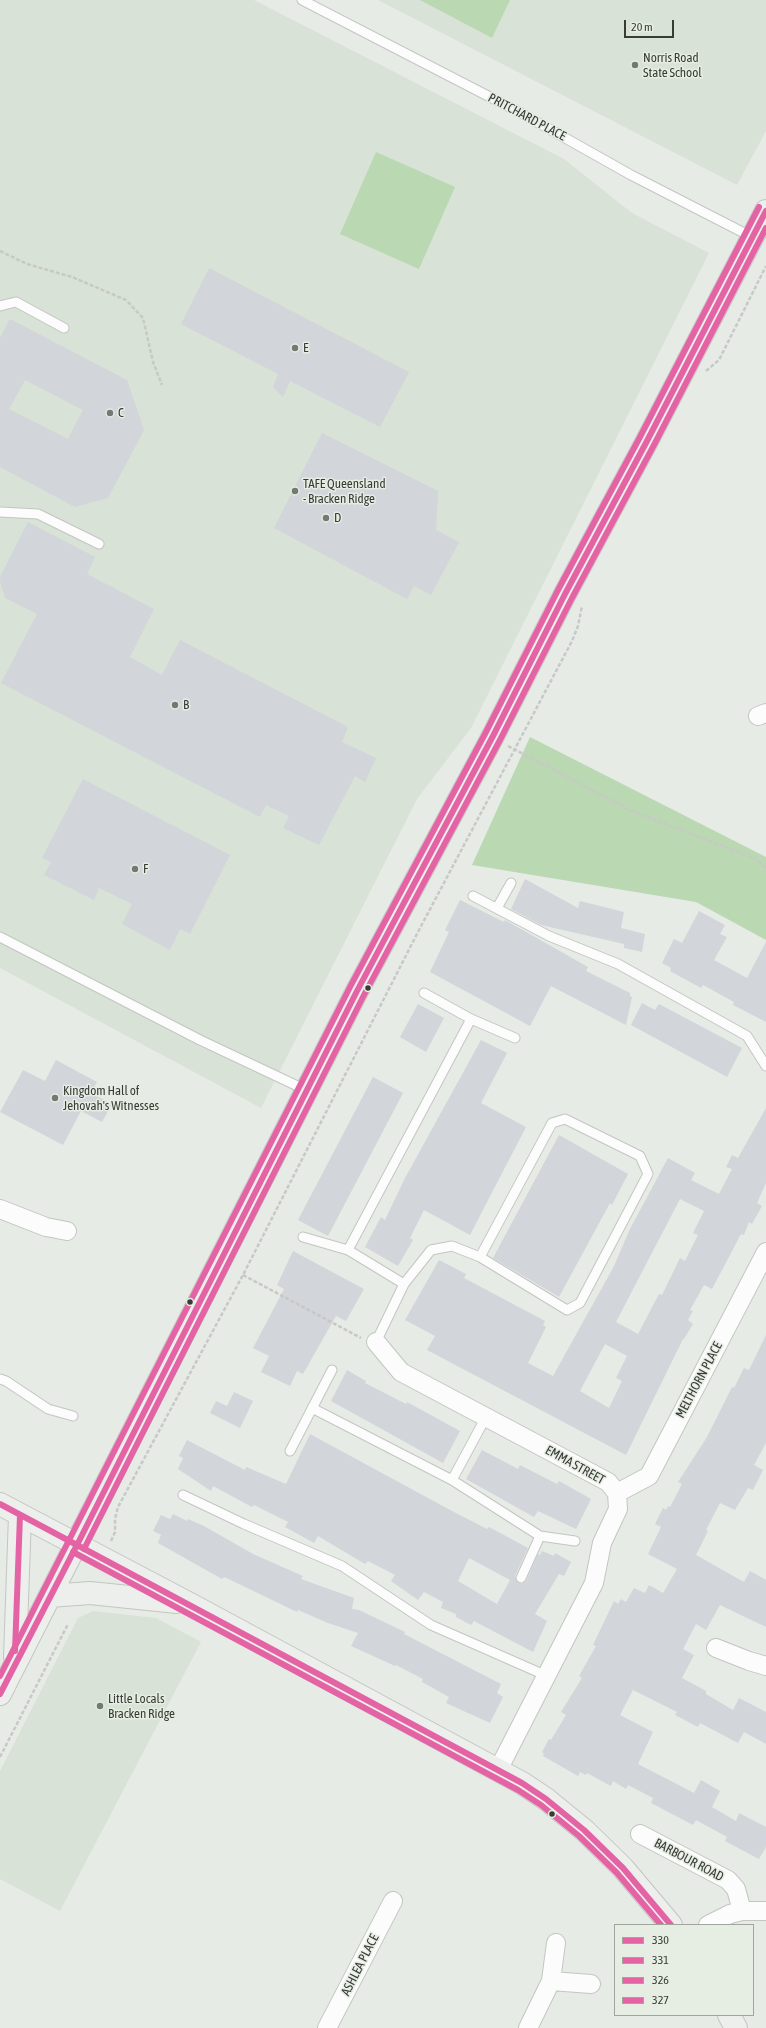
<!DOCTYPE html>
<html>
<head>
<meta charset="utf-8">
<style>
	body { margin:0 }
	#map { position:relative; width:766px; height:2028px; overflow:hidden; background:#e7ebe6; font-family:"Asap Condensed",sans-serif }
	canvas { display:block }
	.legend { position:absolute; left:614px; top:1924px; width:140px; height:92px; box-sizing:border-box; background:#e6eee3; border:1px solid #a0a69e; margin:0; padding:5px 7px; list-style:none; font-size:12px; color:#383b37 }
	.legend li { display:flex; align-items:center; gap:8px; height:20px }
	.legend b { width:20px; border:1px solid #a0a69e }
	.scale { position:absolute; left:624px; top:20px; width:50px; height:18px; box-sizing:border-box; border:2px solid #383b37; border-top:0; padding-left:5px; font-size:12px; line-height:14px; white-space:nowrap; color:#383b37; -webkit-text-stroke:3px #e6eee3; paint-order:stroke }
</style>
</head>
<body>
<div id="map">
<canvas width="766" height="2028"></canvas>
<ul class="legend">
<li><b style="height:5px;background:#e463a4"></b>330</li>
<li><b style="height:5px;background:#e463a4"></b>331</li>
<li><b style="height:5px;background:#e463a4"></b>326</li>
<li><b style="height:5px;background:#e463a4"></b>327</li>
</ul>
<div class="scale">20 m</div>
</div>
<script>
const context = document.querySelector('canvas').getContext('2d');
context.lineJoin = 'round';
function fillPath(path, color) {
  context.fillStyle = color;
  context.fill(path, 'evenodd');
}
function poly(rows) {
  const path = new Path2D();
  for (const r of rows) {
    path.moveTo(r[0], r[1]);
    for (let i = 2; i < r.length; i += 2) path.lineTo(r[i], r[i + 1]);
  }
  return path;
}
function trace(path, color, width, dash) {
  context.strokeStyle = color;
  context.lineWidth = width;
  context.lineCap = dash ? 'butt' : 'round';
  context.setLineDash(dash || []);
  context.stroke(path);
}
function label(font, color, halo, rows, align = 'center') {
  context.font = font + ' "Asap Condensed",sans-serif';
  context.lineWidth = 3;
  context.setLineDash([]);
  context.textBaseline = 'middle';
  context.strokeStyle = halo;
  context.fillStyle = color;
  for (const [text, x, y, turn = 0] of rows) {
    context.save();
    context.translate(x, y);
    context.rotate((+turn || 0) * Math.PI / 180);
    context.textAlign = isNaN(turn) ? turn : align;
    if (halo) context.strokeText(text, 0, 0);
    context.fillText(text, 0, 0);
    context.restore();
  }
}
fillPath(poly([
	[0,0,254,0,564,159,632,213,709,253,471,728,417,799,261,1108,0,968],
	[378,0,766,0,766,131,737,185],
	[93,1611,156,1618,201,1642,60,1911,0,1879,0,1771,78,1618]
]), '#d9e2d6');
fillPath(poly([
	[420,0,510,0,492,38],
	[376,152,455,187,419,269,340,234],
	[530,737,766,857,766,940,696,902,472,865]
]), '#bad8b1');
fillPath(poly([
	[209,268,409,372,380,427,290,381,283,397,273,387,278,374,181,324],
	[10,319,127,380,144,430,108,498,75,507,0,467,0,338],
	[25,380,83,410,68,439,9,409],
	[322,433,438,491,436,530,459,542,431,595,414,586,407,599,274,528],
	[28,522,95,557,87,574,154,609,130,657,162,675,180,640,348,727,342,742,376,758,365,782,355,776,319,845,283,828,289,816,266,805,260,817,1,683,37,614,5,598,0,581,0,577],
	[83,779,230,855,190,934,180,929,170,950,122,924,132,904,99,888,94,900,44,875,51,862,42,858],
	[525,879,578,908,580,901,624,912,621,928,645,934,642,952,624,948,624,944,541,925,511,909],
	[460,900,504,922,505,920,588,967,586,971,630,993,630,996,632,997,626,1025,551,986,530,1026,430,972,449,932,445,930],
	[699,911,725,925,720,934,727,937,714,960,747,978,766,942,766,1022,733,1005,734,1002,703,985,701,988,670,971,671,968,662,963,674,939,682,943],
	[642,1003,655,1010,659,1004,742,1048,727,1077,631,1025],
	[418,1004,444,1018,426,1052,400,1037],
	[481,1040,507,1053,481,1103,526,1127,470,1235,424,1210,410,1238,413,1240,398,1266,365,1247,381,1217,385,1220,405,1178],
	[56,1060,97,1082,91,1093,112,1104,102,1122,81,1111,63,1145,0,1112,23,1070,45,1081],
	[373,1077,403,1093,328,1236,298,1220],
	[766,1108,766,1183,757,1203,762,1206,752,1224,749,1222,744,1235,741,1234,712,1289,704,1285,690,1310,693,1311,688,1320,693,1324,684,1339,683,1339,626,1455,427,1350,435,1336,405,1320,439,1260,466,1274,464,1278,545,1321,543,1325,546,1327,528,1363,553,1376,613,1268,630,1229,668,1158,695,1173,691,1180,719,1194,732,1169,726,1167,732,1155,738,1158],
	[680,1199,704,1211,693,1233,698,1235,685,1261,680,1258,662,1295,659,1294,638,1334,616,1322],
	[605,1344,627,1356,616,1378,622,1381,609,1408,580,1391],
	[559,1135,628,1174,612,1205,610,1203,559,1297,493,1258],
	[293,1251,364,1289,346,1321,336,1316,303,1374,297,1371,290,1386,261,1372,269,1356,253,1348,284,1289,277,1285],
	[766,1335,766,1443,754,1465,763,1470,753,1490,748,1488,735,1510,720,1503,706,1530,708,1531,696,1555,744,1582,750,1571,766,1580,766,1627,720,1605,706,1630,696,1624,683,1649,694,1655,682,1678,706,1691,706,1694,733,1710,739,1698,766,1712,766,1744,744,1732,738,1743,700,1723,698,1727,675,1715,677,1712,633,1690,620,1715,653,1732,638,1764,694,1793,701,1780,720,1791,712,1807,736,1821,739,1813,766,1827,766,1847,759,1859,725,1841,727,1837,696,1820,693,1825,651,1803,653,1798,628,1785,626,1789,613,1781,611,1786,587,1773,586,1775,580,1772,578,1776,543,1756,544,1754,542,1752,549,1739,551,1740,566,1715,561,1712,582,1678,579,1676,596,1646,593,1645,614,1601,618,1604,621,1599,626,1602,634,1588,645,1593,649,1585,663,1593,677,1569,648,1554,661,1527,655,1524,663,1508,666,1510,668,1506,670,1507,682,1484,678,1482,707,1437,732,1387,734,1388,744,1368,749,1370],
	[347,1370,366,1381,365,1383,406,1404,407,1402,460,1431,443,1463,331,1401],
	[234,1392,253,1401,240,1428,210,1413,216,1401,227,1406],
	[310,1434,452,1511,487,1529,489,1527,528,1548,515,1576,518,1583,522,1584,526,1581,538,1554,540,1555,542,1551,554,1556,555,1553,571,1562,564,1576,559,1574,535,1614,547,1621,533,1652,474,1621,471,1625,456,1617,456,1614,441,1608,443,1602,424,1592,418,1600,391,1581,395,1575,368,1561,365,1564,318,1536,314,1543,285,1527,288,1522,254,1505,252,1507,213,1486,211,1491,178,1469,183,1458,179,1456,187,1440,245,1470,246,1467,286,1484],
	[469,1558,510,1580,497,1604,458,1581],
	[482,1450,518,1469,520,1465,557,1484,559,1481,591,1499,576,1529,538,1511,534,1517,466,1479],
	[173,1514,187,1521,188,1519,204,1526,253,1554,303,1576,301,1579,354,1598,352,1609,359,1610,405,1632,404,1634,501,1684,497,1693,503,1697,490,1723,446,1703,449,1697,422,1682,423,1679,396,1665,395,1666,351,1646,358,1633,328,1623,298,1610,297,1612,237,1583,224,1577,222,1579,158,1543,161,1535,153,1531,161,1515,170,1519]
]), '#d2d5d9');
const lane = poly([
	[302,0,519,112,631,175,752,237],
	[0,306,16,302,64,328],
	[0,512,38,514,99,544],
	[473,896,549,936,618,964,747,1036,766,1066],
	[497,908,511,883],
	[0,937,200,1040,306,1090],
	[424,993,471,1019,515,1038],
	[303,1237,348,1250,404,1284],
	[348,1250,471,1019],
	[376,1342,404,1284,431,1250,452,1246,480,1257,567,1310,580,1303,648,1174,640,1156,565,1119,552,1123,480,1257],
	[0,1379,6,1381,48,1409,73,1416],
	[312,1408,452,1480,540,1536,575,1541],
	[290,1451,332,1370],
	[452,1480,486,1417],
	[183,1495,244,1524,342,1566,431,1625,547,1676],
	[521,1578,540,1536]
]);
const street = poly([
	[758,716,766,713],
	[0,1209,46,1227,67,1231],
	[376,1342,401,1372,608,1482,617,1493,618,1509,602,1543,594,1583,498,1770],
	[617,1493,649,1476,766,1252],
	[716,1648,749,1661,766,1666],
	[640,1834,728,1880,736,1889,742,1911],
	[708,1925,730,1914,742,1911,766,1911],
	[551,1981,591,1984],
	[327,2028,393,1901],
	[528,2028,551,1981,556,1943]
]);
const secondary = poly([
	[0,1504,190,1604,522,1783,546,1799,584,1830,623,1868,671,1925],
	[50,1596,90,1593,177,1602],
	[15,1657,20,1515],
	[0,1694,357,991,493,736,565,594,647,441,766,211],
	[729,2015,736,2028]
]);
trace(lane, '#c2c6c1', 11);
trace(street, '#c2c6c1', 20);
trace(secondary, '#c2c6c1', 24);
trace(poly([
	[0,251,27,264,72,277,126,300,143,318,153,362,162,385],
	[706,371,719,360,766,266],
	[508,746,632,811,756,859,766,868],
	[243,1275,361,1338],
	[111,1541,115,1532,115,1519,118,1507,243,1275,419,930,572,641,578,626,582,606],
	[0,1757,68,1624]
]), '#c8c9c7', 2.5, [4, 2]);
trace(lane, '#fbfcfb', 9);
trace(street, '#fbfcfb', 18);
trace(secondary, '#ecefeb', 22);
trace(poly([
	[77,1545,357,991,493,736,565,594,647,441,766,211],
	[77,1545,522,1783,546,1799,584,1830,623,1868,671,1925]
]), '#e463a4', 6);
trace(poly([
	[84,1549,364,995,500,740,572,598,654,445,766,228],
	[73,1552,518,1790,541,1805,579,1836,617,1873,661,1925]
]), '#e463a4', 6);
trace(poly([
	[0,1676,350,987,486,732,558,590,640,437,759,207]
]), '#e463a4', 6);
trace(poly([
	[0,1504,77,1545,0,1694],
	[15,1651,20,1515]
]), '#e463a4', 6);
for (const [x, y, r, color] of [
	[635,65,4,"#757974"],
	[295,348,4,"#757974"],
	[110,413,4,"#757974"],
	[295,491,4,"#757974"],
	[326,518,4,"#757974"],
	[175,705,4,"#757974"],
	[135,869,4,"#757974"],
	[368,988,3.5,"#383b37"],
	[55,1098,4,"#757974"],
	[190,1302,3.5,"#383b37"],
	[100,1706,4,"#757974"],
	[552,1814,3.5,"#383b37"]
]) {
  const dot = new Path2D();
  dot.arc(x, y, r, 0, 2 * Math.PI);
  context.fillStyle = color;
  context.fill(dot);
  trace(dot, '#e6eee3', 1.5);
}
label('13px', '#383b37', '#e6eee3', [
	["Norris Road",643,58],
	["State School",643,73],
	["E",303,348],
	["C",118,413],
	["TAFE Queensland",303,484],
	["- Bracken Ridge",303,499],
	["D",334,518],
	["B",183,705],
	["F",143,869],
	["Kingdom Hall of",63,1091],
	["Jehovah's Witnesses",63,1106],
	["Little Locals",108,1699],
	["Bracken Ridge",108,1714]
], 'left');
label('13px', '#383b37', '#e6eee3', [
	["PRITCHARD PLACE",527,117,28],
	["MELTHORN PLACE",699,1380,-62],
	["EMMA STREET",575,1465,29],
	["BARBOUR ROAD",689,1860,28],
	["ASHLEA PLACE",360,1965,-63]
]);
</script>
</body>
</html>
